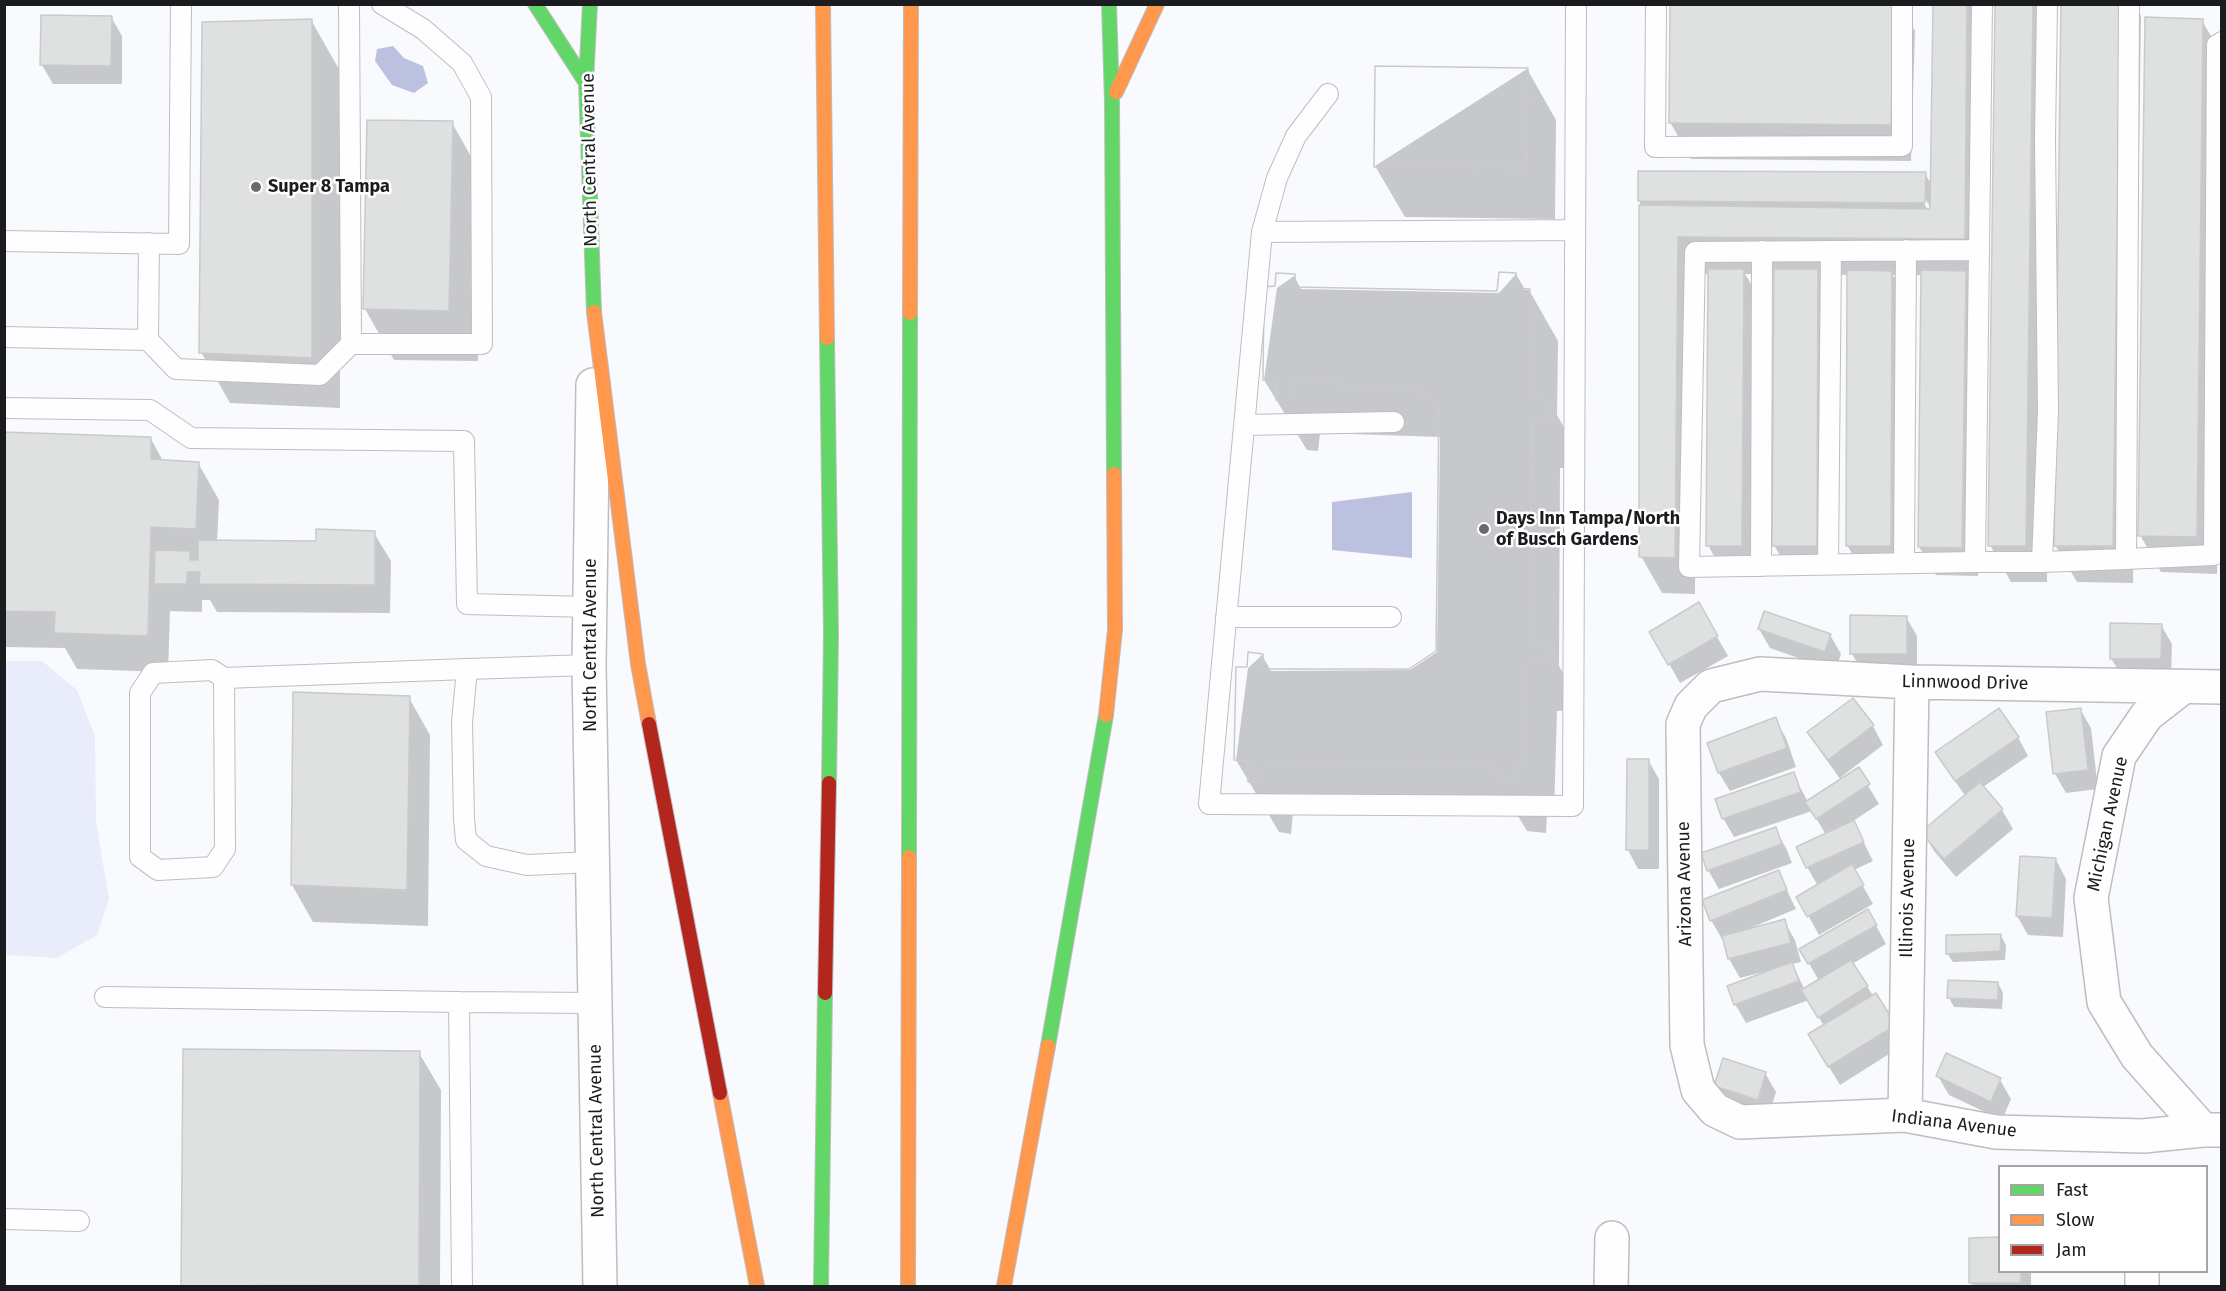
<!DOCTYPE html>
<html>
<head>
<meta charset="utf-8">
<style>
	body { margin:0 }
	#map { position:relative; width:2226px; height:1291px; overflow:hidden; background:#f9fafe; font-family:"Fira Sans",sans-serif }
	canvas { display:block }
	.frame { position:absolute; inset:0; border:6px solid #1b1c1f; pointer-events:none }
	.legend { position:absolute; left:1998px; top:1165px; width:210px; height:108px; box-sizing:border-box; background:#fff; border:2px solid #a4a4a5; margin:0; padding:8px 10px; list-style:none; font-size:18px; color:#1b1c1f }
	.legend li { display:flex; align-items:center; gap:12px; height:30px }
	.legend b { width:30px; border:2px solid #a4a4a5 }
</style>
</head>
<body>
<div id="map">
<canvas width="2226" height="1291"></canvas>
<div class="frame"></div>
<ul class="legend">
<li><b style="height:8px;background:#63d668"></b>Fast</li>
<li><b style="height:8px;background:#ff974d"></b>Slow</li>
<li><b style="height:8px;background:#b3261e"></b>Jam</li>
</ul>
</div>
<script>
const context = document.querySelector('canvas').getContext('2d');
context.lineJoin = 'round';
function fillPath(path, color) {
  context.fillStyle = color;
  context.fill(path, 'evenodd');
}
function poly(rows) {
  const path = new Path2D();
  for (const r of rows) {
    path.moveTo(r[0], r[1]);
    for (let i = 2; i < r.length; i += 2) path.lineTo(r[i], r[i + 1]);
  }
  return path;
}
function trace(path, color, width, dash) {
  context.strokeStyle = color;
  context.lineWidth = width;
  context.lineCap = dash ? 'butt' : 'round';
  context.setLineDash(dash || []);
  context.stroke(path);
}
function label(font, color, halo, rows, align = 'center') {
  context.font = font + ' "Fira Sans",sans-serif';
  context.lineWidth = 5;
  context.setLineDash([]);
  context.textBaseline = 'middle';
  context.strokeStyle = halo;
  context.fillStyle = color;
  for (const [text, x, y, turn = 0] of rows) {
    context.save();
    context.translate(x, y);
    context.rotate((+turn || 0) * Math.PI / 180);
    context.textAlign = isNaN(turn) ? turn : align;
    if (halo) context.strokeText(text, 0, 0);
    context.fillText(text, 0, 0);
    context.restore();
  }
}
fillPath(poly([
	[5,661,42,661,77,690,95,736,96,823,109,899,97,935,57,958,5,955]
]), '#e9ecfb');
fillPath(poly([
	[393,46,404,58,423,66,428,83,414,93,392,85,375,61,377,49],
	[1412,492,1412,558,1332,550,1332,502]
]), '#bdc1e0');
fillPath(poly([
	[1899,4,1915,31,1911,161,1691,159,1670,122],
	[1934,4,1972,4,1987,30,1985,276,1967,276,1981,301,1978,576,1936,575,1919,547,1923,275,1893,275,1908,301,1906,574,1864,574,1847,545,1849,275,1819,274,1834,299,1832,574,1790,574,1774,545,1775,274,1745,274,1760,299,1758,574,1724,574,1708,545,1709,274,1698,273,1695,594,1662,593,1641,556,1642,207,1639,201,1925,174,1932,185],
	[1923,195,1932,210,1928,210,1920,197],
	[1997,4,2037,4,2054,34,2047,582,2011,582,1990,545],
	[2062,4,2134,4,2141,16,2133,583,2077,582,2055,545],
	[111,17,122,36,122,84,53,84,42,65],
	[311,20,340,71,340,408,230,403,201,352],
	[2202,21,2222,54,2217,574,2161,572,2140,535],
	[1527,69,1556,120,1555,219,1405,217,1375,166],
	[452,123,481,174,478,361,394,360,365,309],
	[1516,274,1525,290,1529,290,1558,341,1557,415,1578,452,1577,468,1560,468,1559,666,1575,694,1574,710,1557,711,1554,813,1547,813,1546,833,1527,831,1518,816,1293,813,1291,834,1279,832,1236,760,1248,668,1262,655,1271,671,1410,670,1437,652,1440,437,1320,433,1318,451,1307,450,1264,380,1277,288,1294,276,1301,289,1499,293],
	[4,434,151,439,163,461,198,463,219,500,217,542,317,543,374,533,391,561,390,613,217,612,210,600,202,600,202,612,170,611,168,672,77,669,65,648,4,647],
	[1698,604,1728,656,1680,683,1651,632],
	[1906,617,1917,636,1917,673,1863,673,1852,654],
	[2161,625,2172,644,2171,677,2122,677,2111,658],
	[1759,629,1830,635,1841,654,1835,671,1770,648],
	[295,693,409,698,430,735,428,926,313,922,292,885],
	[2080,709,2091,728,2098,789,2066,793,2055,774,2048,713],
	[1775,719,1786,738,1796,767,1730,791,1719,773,1709,744],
	[1873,726,1883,745,1841,777,1843,779,1858,769,1879,804,1853,821,1873,861,1854,870,1873,904,1819,935,1798,897,1818,886,1807,867,1826,835,1812,811,1734,837,1723,818,1793,774,1808,802,1841,780,1820,751,1809,732],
	[2018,737,2028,756,1983,787,2002,810,2013,829,1956,877,1934,851,1923,832,1966,797,1948,771],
	[1628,760,1648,760,1659,779,1659,869,1638,869,1628,850],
	[1775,829,1786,848,1792,863,1719,889,1708,870],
	[2056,860,2066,879,2063,937,2028,935,2017,916],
	[1778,872,1796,909,1748,929,1749,931,1784,921,1795,940,1801,962,1792,964,1805,990,1819,981,1801,949,1868,911,1886,944,1852,964,1905,1044,1840,1085,1821,1054,1824,1026,1809,1000,1746,1023,1735,1004,1764,974,1763,972,1740,978,1729,959,1724,938,1722,939,1711,920],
	[2001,936,2006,945,2005,960,1953,962,1947,953],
	[1998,983,2003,993,2002,1009,1954,1007,1949,998],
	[185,1051,419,1053,441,1090,440,1286,182,1286],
	[1947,1055,2000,1080,2011,1099,2002,1120,1949,1095,1938,1076],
	[1765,1073,1776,1092,1768,1118,1726,1105,1715,1086],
	[2000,1272,2031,1272,2031,1286,1973,1286,1971,1283]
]), '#0003');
const building = poly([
	[1670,4,1894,4,1891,125,1669,123,1670,4],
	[1933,4,1967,4,1965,239,1678,237,1675,558,1639,557,1639,205,1930,209,1933,4],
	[1995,4,2033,4,2026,546,1988,546,1995,4],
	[2061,4,2120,4,2113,546,2054,546,2061,4],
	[41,15,112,16,111,66,40,65,41,15],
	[2145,17,2203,19,2197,537,2138,536,2145,17],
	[312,19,312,358,199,353,202,22,312,19],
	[1375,66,1528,68,1527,168,1374,167,1375,66],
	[1375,66,1528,68,1527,168,1374,167,1375,66],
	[367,120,453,121,449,311,363,309,367,120],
	[1638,171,1926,172,1925,203,1638,201,1638,171],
	[1708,269,1744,269,1742,546,1706,546,1708,269],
	[1774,269,1818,269,1817,546,1772,546,1774,269],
	[1847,270,1892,271,1891,546,1846,546,1847,270],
	[1921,270,1966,271,1962,548,1918,547,1921,270],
	[1499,272,1516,273,1516,288,1530,289,1528,399,1550,400,1549,418,1532,417,1530,641,1546,642,1545,659,1528,660,1526,763,1519,763,1518,782,1496,781,1496,765,1264,763,1263,783,1248,782,1248,761,1234,760,1236,667,1247,667,1248,652,1263,654,1263,669,1409,669,1436,651,1439,404,1412,387,1291,382,1290,401,1276,400,1276,382,1263,380,1264,287,1275,286,1276,273,1295,274,1295,287,1497,291,1499,272],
	[1499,272,1516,273,1516,288,1530,289,1528,399,1550,400,1549,418,1532,417,1530,641,1546,642,1545,659,1528,660,1526,763,1519,763,1518,782,1496,781,1496,765,1264,763,1263,783,1248,782,1248,761,1234,760,1236,667,1247,667,1248,652,1263,654,1263,669,1409,669,1436,651,1439,404,1412,387,1291,382,1290,401,1276,400,1276,382,1263,380,1264,287,1275,286,1276,273,1295,274,1295,287,1497,291,1499,272],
	[4,432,151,437,151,459,199,462,196,529,151,527,148,636,54,633,55,612,4,611,4,432],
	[316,529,375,531,375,585,199,584,200,572,187,572,187,584,154,584,155,550,190,551,190,560,198,560,198,540,316,541,316,529],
	[1699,602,1718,636,1668,665,1649,632,1699,602],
	[1764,611,1831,634,1825,652,1758,629,1764,611],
	[1850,615,1907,616,1907,654,1850,654,1850,615],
	[2110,623,2162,624,2161,659,2110,659,2110,623],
	[293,692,410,696,407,890,291,885,293,692],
	[1853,698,1874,725,1828,760,1807,732,1853,698],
	[1999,708,2019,737,1955,781,1935,752,1999,708],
	[2081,708,2088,770,2053,774,2046,712,2081,708],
	[1776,717,1787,748,1718,773,1707,743,1776,717],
	[1627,759,1649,759,1649,850,1626,850,1627,759],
	[1859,767,1870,784,1816,819,1805,802,1859,767],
	[1794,772,1801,792,1722,819,1715,799,1794,772],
	[1980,782,2003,809,1944,859,1921,832,1980,782],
	[1854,820,1864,842,1806,868,1796,847,1854,820],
	[1776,827,1782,844,1707,871,1701,853,1776,827],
	[2020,856,2056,858,2052,918,2016,916,2020,856],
	[1852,864,1864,885,1807,917,1796,897,1852,864],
	[1779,870,1787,890,1710,921,1702,900,1779,870],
	[1868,909,1877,925,1808,964,1799,949,1868,909],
	[1785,919,1791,943,1728,959,1722,936,1785,919],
	[2001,934,2000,951,1946,954,1946,935,2001,934],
	[1851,960,1868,986,1818,1018,1801,990,1851,960],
	[1792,962,1799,981,1734,1005,1727,986,1792,962],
	[1948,980,1998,982,1998,1000,1947,998,1948,980],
	[1876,993,1896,1025,1828,1067,1808,1034,1876,993],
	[183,1049,420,1051,419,1285,181,1286,183,1049],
	[1946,1053,2001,1078,1991,1102,1936,1076,1946,1053],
	[1723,1058,1766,1072,1758,1100,1714,1086,1723,1058],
	[2000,1237,2000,1272,2021,1272,2021,1283,1969,1283,1969,1238,2000,1237]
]);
fillPath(building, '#dfe0e0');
trace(building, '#c9caca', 1.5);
const lane = poly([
	[1656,4,1655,147,1902,146,1902,4],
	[2129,4,2126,559,2214,555,2217,45,2222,42],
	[1328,94,1296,136,1277,178,1262,232,1209,804,1573,806,1576,4],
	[1262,232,1575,230],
	[4,241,179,244,181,4],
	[149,243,148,340,176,369,320,375,351,344,349,4],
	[1979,250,1982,4],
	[4,337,148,340],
	[351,344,482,344,481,97,462,63,423,29,382,4],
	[4,408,150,410,191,438,464,441,467,604,590,607],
	[1244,425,1394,422],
	[1975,562,1689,567,1695,252,1979,250,1975,562,2042,562,2048,411,2045,139,2047,4],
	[2042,562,2126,559],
	[1904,563,1906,250],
	[1828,564,1831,251],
	[1761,566,1762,251],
	[1226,617,1391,617],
	[589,665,467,669,462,722,464,819,466,840,486,856,527,865,593,862],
	[224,678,212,670,153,673,140,693,140,857,158,870,213,867,225,849,224,678,467,669],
	[105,997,459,1002],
	[4,1219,79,1221],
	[462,1286,459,1002,595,1003]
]);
const street = poly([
	[593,385,589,665,600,1286],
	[2183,687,2147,715,2119,756,2091,898,2104,1002,2137,1056,2203,1130],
	[2222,687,1912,682,1760,674,1711,686,1691,706,1683,724,1687,1045,1698,1090,1715,1110,1740,1122,1905,1115,1996,1132,2143,1136,2203,1130,2222,1130],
	[1905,1115,1912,682],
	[1611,1286,1612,1238],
	[2142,1286,2142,1272]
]);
const fast = poly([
	[535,4,586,83],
	[590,4,586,83,594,312],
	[1109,4,1112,102,1114,474],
	[827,338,831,634,829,783],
	[909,857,910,313],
	[1048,1046,1106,715],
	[821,1286,825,993]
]);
const slow = poly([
	[823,4,827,338],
	[1116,92,1157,4],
	[594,312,638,664,649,724],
	[910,313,911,4],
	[1106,715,1115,630,1114,474],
	[720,1093,757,1286],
	[908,1286,909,857],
	[1004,1286,1048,1046]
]);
const jam = poly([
	[649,724,720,1093],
	[825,993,829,783]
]);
trace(lane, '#bebec2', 22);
trace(street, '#bebec2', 36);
trace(fast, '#bebec2', 16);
trace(slow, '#bebec2', 16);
trace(jam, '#bebec2', 16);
trace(lane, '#fefeff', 20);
trace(street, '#fefeff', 33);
trace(fast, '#63d668', 14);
trace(slow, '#ff974d', 14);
trace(jam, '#b3261e', 14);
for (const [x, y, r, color] of [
	[256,187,6,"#696a6d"],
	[1484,529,6,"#696a6d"]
]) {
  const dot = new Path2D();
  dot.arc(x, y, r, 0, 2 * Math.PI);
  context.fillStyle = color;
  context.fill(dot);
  trace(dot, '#fff', 2);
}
label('18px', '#1b1c1f', '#fff', [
	["North Central Avenue",590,160,-91],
	["North Central Avenue",591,645,-90],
	["Linnwood Drive",1965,683,1],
	["Michigan Avenue",2108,824,-78],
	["Arizona Avenue",1685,884,-91],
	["Illinois Avenue",1908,898,-89],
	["Indiana Avenue",1954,1124,7],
	["North Central Avenue",597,1131,-91]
]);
label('bold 18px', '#1b1c1f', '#fff', [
	["Super 8 Tampa",268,187],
	["Days Inn Tampa/North",1496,519],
	["of Busch Gardens",1496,540]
], 'left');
</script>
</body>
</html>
